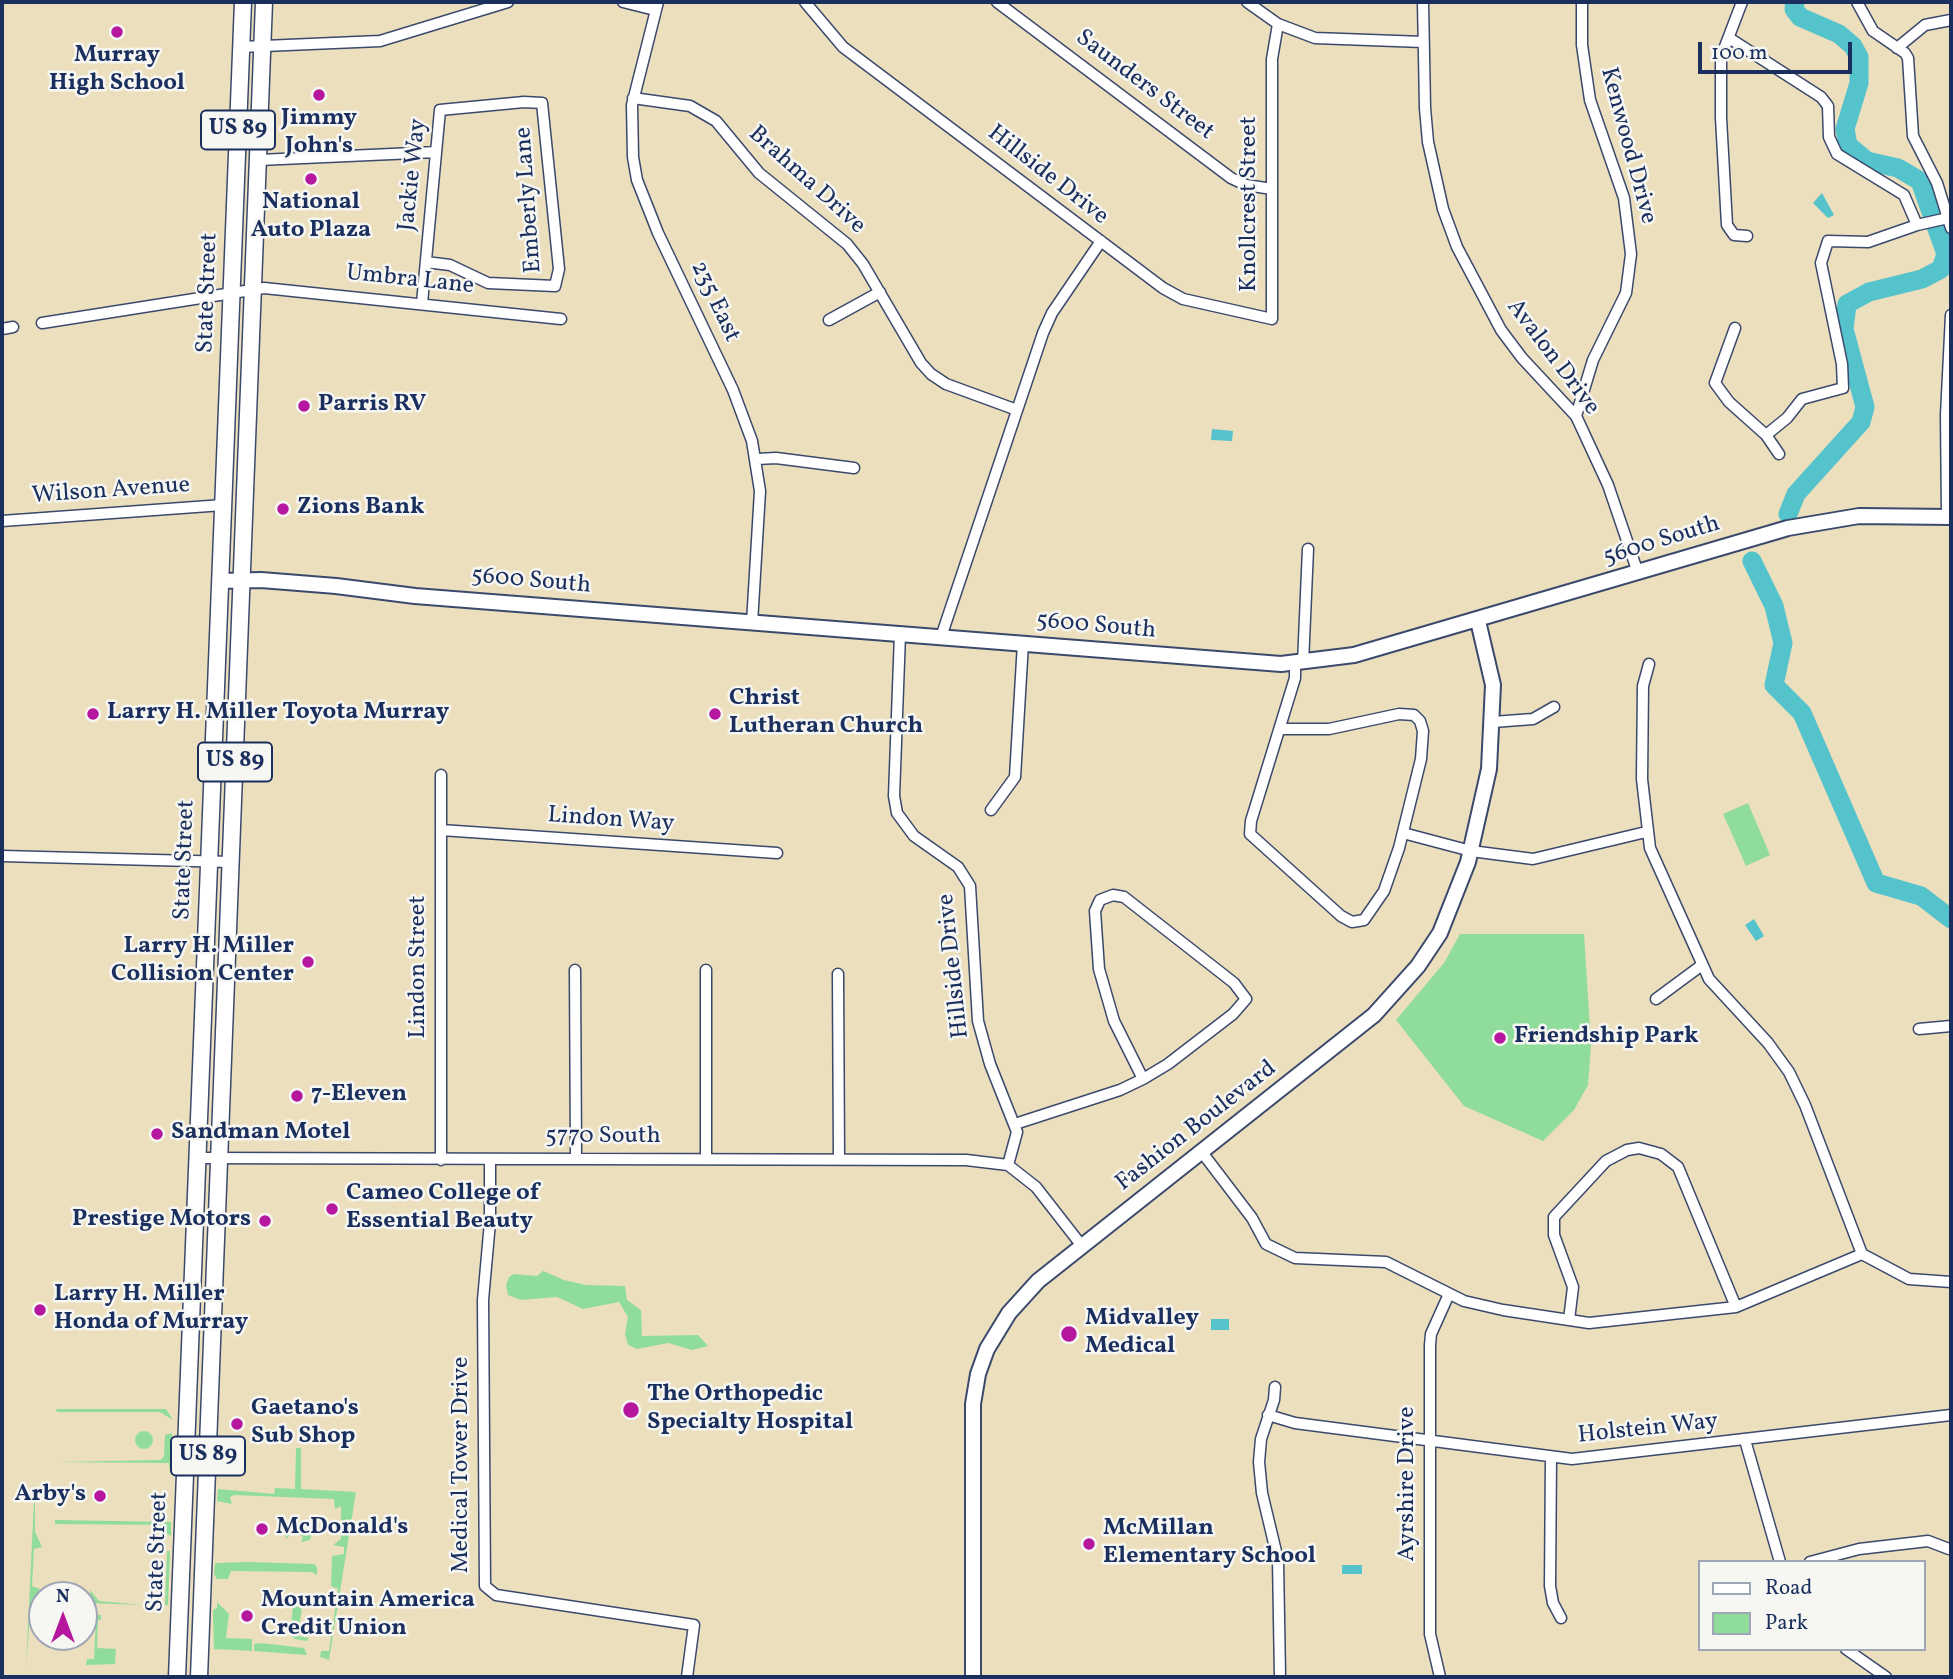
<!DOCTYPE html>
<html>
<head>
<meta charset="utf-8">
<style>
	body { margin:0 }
	#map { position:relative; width:1953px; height:1679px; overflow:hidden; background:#ecdfbd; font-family:Vollkorn,serif }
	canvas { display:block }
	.frame { position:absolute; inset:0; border:4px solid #1b2f5e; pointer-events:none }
	.legend { position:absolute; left:1698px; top:1560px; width:228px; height:91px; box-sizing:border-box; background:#f6f6f2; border:2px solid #9ea6b7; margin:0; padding:9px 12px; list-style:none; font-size:21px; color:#1b2f5e }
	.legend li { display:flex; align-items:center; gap:14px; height:35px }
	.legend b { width:35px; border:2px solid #9ea6b7 }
	.north { position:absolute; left:28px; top:1581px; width:70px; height:70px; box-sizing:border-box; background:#f6f6f2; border:2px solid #9ea6b7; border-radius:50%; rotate:0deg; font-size:19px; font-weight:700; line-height:28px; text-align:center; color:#1b2f5e }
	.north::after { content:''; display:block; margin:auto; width:24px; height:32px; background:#b5179e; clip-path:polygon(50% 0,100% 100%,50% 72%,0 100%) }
	.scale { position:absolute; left:1698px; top:42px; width:154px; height:32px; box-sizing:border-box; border:4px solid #1b2f5e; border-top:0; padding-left:9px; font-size:21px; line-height:24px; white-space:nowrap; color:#1b2f5e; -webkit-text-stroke:5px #f6f6f2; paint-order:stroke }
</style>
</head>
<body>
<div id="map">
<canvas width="1953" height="1679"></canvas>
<div class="frame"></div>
<ul class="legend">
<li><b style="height:9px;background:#fff"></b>Road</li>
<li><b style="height:19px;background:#90dd9b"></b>Park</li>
</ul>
<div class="north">N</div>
<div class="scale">100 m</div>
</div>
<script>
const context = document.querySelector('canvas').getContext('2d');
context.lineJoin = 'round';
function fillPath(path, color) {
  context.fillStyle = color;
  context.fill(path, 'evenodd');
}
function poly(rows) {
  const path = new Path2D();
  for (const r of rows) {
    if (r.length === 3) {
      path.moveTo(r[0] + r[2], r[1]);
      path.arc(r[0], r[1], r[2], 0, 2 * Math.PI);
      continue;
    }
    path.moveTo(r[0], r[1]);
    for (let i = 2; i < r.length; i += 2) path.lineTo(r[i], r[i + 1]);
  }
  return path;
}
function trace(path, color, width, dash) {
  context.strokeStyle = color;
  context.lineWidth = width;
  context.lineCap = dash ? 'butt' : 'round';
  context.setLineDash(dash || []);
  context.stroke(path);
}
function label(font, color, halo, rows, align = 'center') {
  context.font = font + ' Vollkorn,serif';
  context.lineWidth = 5;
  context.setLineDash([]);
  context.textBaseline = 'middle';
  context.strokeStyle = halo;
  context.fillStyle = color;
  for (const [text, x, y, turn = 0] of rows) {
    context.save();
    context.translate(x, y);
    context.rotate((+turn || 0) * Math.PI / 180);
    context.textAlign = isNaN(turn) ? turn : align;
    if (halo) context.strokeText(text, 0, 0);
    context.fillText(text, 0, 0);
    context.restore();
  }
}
fillPath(poly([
	[1748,803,1770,855,1746,866,1723,814],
	[1460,934,1584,934,1591,1045,1588,1085,1574,1110,1543,1141,1464,1106,1396,1020,1444,963],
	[543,1271,564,1280,586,1285,625,1286,627,1300,641,1310,642,1336,698,1335,708,1346,692,1350,668,1343,637,1349,628,1345,625,1334,628,1317,619,1302,583,1309,557,1297,521,1300,508,1295,506,1285,509,1277,514,1274,537,1276],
	[56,1409,166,1409,173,1420,160,1412,57,1412],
	[144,1440,9],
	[172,1433,173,1471,170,1472,169,1463,55,1462,161,1460,164,1456,165,1435],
	[296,1448,301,1448,301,1489,356,1492,329,1660,320,1657,321,1651,329,1651,338,1589,331,1586,332,1556,344,1554,344,1547,333,1545,341,1539,341,1506,335,1509,334,1499,234,1495,230,1497,232,1504,217,1501,218,1489,274,1494,275,1488,295,1489],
	[35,1481,35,1532,42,1547,34,1549,32,1586,40,1589,31,1603,26,1666],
	[55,1520,171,1522,171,1536,167,1534,166,1525,55,1524],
	[292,1521,310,1524,313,1530,310,1540,301,1542,303,1537,299,1534,290,1534,286,1539,285,1529],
	[167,1551,170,1551,168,1605,165,1605],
	[249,1562,314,1564,317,1567,317,1575,312,1572,231,1571,228,1579,217,1579,214,1574,215,1563],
	[90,1590,99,1601,144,1605,88,1603,83,1595,90,1594],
	[217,1602,229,1614,226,1638,252,1639,252,1651,214,1649,213,1610,217,1608],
	[293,1606,302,1607,298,1636,309,1638,307,1641,295,1639,290,1635],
	[88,1615,101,1615,101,1620,98,1620,97,1648,116,1649,115,1664,86,1665,87,1659,94,1659,96,1618],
	[261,1643,304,1648,307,1655,254,1651,254,1644]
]), '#90dd9b');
fillPath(poly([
	[1822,193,1834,215,1828,218,1813,203],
	[1212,429,1233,431,1232,441,1211,440],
	[1754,919,1764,936,1756,941,1745,925],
	[1211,1319,1229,1319,1229,1330,1211,1330],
	[1342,1565,1362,1565,1362,1574,1342,1574]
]), '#55c3cc');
trace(poly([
	[1788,514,1796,494,1861,422,1865,407,1844,329,1847,304,1869,292,1922,279,1941,269,1946,254,1920,181,1898,168,1867,161,1848,145,1845,129,1859,83,1859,57,1853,46,1839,34,1800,17,1794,9,1795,2],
	[1752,561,1774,606,1783,643,1774,685,1802,713,1876,883,1921,896,1951,919]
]), '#55c3cc', 19);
const street = poly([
	[623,2,655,10],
	[658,2,632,105,633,157,637,180,658,233,733,390,752,441,760,491,752,623],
	[805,2,843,47,1163,288,1183,299,1272,319,1272,59,1278,24],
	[997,2,1231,178,1246,185,1272,189],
	[1247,2,1278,24,1315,38,1423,42],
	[1423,2,1425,108,1428,142,1443,209,1457,247,1501,330,1522,358,1576,416,1608,485,1638,573],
	[1742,2,1721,57,1721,118,1727,225,1734,235,1747,236],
	[1857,2,1873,31,1905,53,1908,58,1913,136,1937,183,1951,228],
	[1729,38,1821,97,1828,106,1829,137,1837,154,1904,195,1917,225,1868,242,1828,241,1821,263,1842,364,1843,388,1802,399,1787,418,1766,435],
	[241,47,380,41,508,2],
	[1897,48,1925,25,1951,20],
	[633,98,690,106,716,121,759,173,847,244,863,264,921,363,931,374,946,384,1017,410],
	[259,160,436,152],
	[1917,225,1948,218],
	[422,303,440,110,524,102,542,103,559,269,555,286,488,283,450,265,426,262],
	[829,320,880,292],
	[42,323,264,288,561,319],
	[1735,328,1715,383,1729,402,1766,435,1779,454],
	[2,329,13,327],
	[1576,416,1593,360,1626,293,1631,254,1624,198,1590,100,1582,45,1582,2],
	[757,459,776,458,854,468],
	[1947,516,1946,415,1951,315],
	[2,521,223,505],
	[900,634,894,796,897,813,914,836,958,867,970,886,978,1021,990,1064,1017,1132,1008,1165,1036,1187,1082,1246],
	[941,637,1043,333,1052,313,1101,241],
	[1303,663,1308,549],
	[1649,664,1643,686,1642,779,1650,848,1709,979,1768,1043,1789,1072,1805,1105,1862,1254],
	[1493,722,1533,719,1554,707],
	[1280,729,1329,729,1399,714,1414,715,1420,721,1423,731,1421,759,1399,848,1384,891,1364,920,1352,922,1341,916,1250,834,1251,821,1295,678,1295,663],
	[441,775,441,1160],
	[991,810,1015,777,1023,643],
	[441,830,777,853],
	[1403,833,1471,851,1533,859,1646,832],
	[2,856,231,862],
	[575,970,576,1159],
	[838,974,839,1159],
	[1656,999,1702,965],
	[1919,1029,1951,1026],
	[1015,1124,1120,1090,1143,1079,1168,1064,1233,1014,1246,999,1234,983,1124,897,1113,895,1100,900,1095,911,1099,969,1114,1021,1143,1079],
	[1201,1151,1252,1218,1266,1244,1295,1258,1386,1262,1464,1301,1503,1310,1589,1323,1736,1307,1862,1254],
	[197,1158,966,1160,1008,1165],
	[706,1159,706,970],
	[490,1160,490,1222,483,1300,485,1586,496,1595,694,1625,687,1677],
	[1862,1254,1909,1279,1951,1282],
	[1569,1320,1573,1287,1554,1235,1554,1217,1606,1161,1627,1150,1639,1148,1661,1154,1678,1167,1736,1307],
	[1275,1387,1274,1400,1261,1439,1259,1462,1262,1493,1278,1560,1280,1677],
	[1268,1415,1295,1423,1572,1459,1951,1415],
	[1745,1440,1780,1562],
	[1551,1457,1550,1586,1553,1603,1561,1618],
	[1810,1562,1859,1549,1928,1541,1949,1549],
	[1846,1649,1886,1677],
	[1440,1677,1430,1634,1430,1345,1431,1334,1449,1294]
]);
const secondary = poly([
	[220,581,261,580,336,586,415,596,1281,664,1354,655,1788,528,1859,516,1951,517],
	[973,1677,973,1404,978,1374,987,1349,1009,1313,1038,1281,1374,1015,1418,966,1440,933,1468,862,1489,769,1493,685,1478,621]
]);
const primary = poly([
	[177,1677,243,2],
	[199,1677,264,2]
]);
trace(street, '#3a496c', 13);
trace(secondary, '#3a496c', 18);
trace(primary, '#3a496c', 19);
trace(street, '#fff', 10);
trace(secondary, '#fff', 14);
trace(primary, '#fff', 16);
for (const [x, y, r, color] of [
	[117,32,7,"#b5179e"],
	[319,95,7,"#b5179e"],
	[311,179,7,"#b5179e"],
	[304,406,7,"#b5179e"],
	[283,509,7,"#b5179e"],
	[93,714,7,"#b5179e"],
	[715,714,7,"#b5179e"],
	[308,962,7,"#b5179e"],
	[1500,1038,7,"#b5179e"],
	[297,1096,7,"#b5179e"],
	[157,1134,7,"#b5179e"],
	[332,1209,7,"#b5179e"],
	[265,1221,7,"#b5179e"],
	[40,1310,7,"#b5179e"],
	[1069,1334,9,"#b5179e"],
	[631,1410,9,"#b5179e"],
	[237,1424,7,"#b5179e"],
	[100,1496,7,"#b5179e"],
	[262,1529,7,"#b5179e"],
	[1089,1544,7,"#b5179e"],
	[247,1616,7,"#b5179e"]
]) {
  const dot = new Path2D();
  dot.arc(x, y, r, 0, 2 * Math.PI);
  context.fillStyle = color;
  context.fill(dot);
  trace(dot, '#f6f6f2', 2.5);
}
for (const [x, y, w] of [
	[238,130,74],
	[235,762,74],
	[208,1456,74]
]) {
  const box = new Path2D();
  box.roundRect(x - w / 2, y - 19.5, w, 39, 5);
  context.fillStyle = '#f6f6f2';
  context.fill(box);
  trace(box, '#1b2f5e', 2);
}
label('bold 23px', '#1b2f5e', null, [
	["US 89",238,130],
	["US 89",235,762],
	["US 89",208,1456]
]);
label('bold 24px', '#1b2f5e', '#f6f6f2', [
	["Murray",117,57,"center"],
	["High School",117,85,"center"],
	["Jimmy",319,120,"center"],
	["John's",319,148,"center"],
	["National",311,204,"center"],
	["Auto Plaza",311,232,"center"],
	["Parris RV",318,406],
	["Zions Bank",297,509],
	["Christ",729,700],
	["Lutheran Church",729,728],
	["Larry H. Miller Toyota Murray",107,714],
	["Larry H. Miller",294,948,"right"],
	["Collision Center",294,976,"right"],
	["Friendship Park",1514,1038],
	["7-Eleven",311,1096],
	["Sandman Motel",171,1134],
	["Cameo College of",346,1195],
	["Essential Beauty",346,1223],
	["Prestige Motors",251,1221,"right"],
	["Larry H. Miller",54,1296],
	["Honda of Murray",54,1324],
	["Midvalley",1085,1320],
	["Medical",1085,1348],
	["The Orthopedic",647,1396],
	["Specialty Hospital",647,1424],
	["Gaetano's",251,1410],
	["Sub Shop",251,1438],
	["Arby's",86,1496,"right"],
	["McDonald's",276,1529],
	["McMillan",1103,1530],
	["Elementary School",1103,1558],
	["Mountain America",261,1602],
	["Credit Union",261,1630]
], 'left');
label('24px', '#1b2f5e', '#f6f6f2', [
	["Saunders Street",1144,86,37],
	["Kenwood Drive",1627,146,75],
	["Jackie Way",414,175,-84],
	["Hillside Drive",1047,176,38],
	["Brahma Drive",806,181,42],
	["Emberly Lane",530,200,-94],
	["Knollcrest Street",1251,204,-90],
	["Umbra Lane",410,281,6],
	["State Street",209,293,-88],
	["235 East",714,302,65],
	["Avalon Drive",1552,358,53],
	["Wilson Avenue",111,492,-4],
	["5600 South",1662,542,-17],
	["5600 South",531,582,5],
	["5600 South",1096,627,5],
	["Lindon Way",611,821,4],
	["State Street",186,860,-88],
	["Hillside Drive",955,966,-96],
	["Lindon Street",420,967,-90],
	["Fashion Boulevard",1197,1127,-38],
	["5770 South",603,1138],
	["Holstein Way",1648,1430,-6],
	["Medical Tower Drive",463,1465,-90],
	["Ayrshire Drive",1409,1484,-90],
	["State Street",159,1552,-88]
]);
</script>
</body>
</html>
